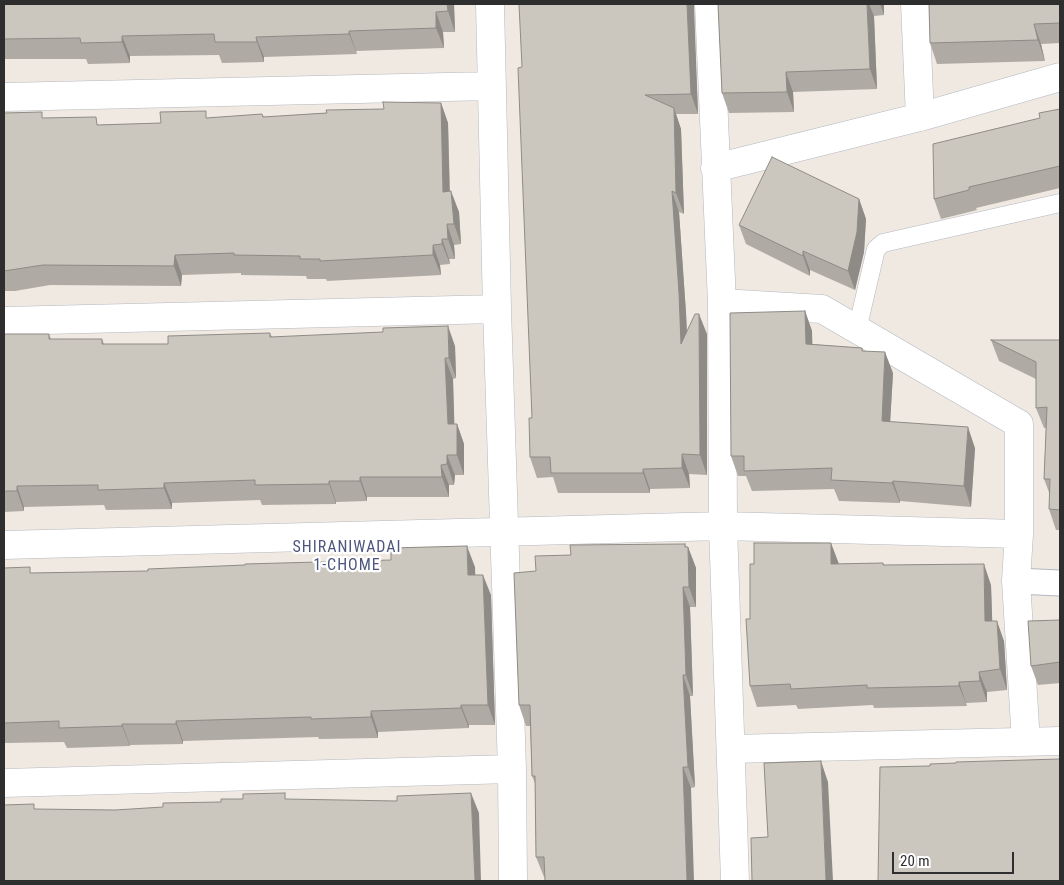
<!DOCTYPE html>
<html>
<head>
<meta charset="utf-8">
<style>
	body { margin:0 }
	#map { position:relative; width:1064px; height:885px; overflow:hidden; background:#efe9e1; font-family:"Roboto Condensed",sans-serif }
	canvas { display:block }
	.frame { position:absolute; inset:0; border:5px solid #2e2e2e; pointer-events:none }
	.scale { position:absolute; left:892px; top:852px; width:122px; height:22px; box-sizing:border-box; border:2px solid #2e2e2e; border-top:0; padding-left:6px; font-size:15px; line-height:18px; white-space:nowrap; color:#2e2e2e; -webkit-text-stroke:4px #fff; paint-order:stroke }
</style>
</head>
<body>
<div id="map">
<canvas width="1064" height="885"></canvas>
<div class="frame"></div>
<div class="scale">20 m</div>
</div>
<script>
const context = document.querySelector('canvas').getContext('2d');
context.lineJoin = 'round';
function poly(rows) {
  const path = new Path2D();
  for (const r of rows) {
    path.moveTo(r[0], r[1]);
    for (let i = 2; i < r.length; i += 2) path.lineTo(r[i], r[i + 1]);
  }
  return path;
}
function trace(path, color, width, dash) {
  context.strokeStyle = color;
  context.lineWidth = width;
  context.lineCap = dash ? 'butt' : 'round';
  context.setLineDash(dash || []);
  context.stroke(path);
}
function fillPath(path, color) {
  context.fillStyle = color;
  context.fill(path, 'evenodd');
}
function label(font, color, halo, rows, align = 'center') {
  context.font = font + ' "Roboto Condensed",sans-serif';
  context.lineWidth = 4.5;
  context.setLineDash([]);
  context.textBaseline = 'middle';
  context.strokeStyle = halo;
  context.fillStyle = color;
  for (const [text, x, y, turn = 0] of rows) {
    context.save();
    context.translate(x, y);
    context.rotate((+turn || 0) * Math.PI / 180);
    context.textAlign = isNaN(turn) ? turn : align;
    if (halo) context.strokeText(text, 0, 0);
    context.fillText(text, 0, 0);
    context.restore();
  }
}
const service = poly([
	[857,330,876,249,883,243,1060,203]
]);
const pedestrian = poly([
	[1016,581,1060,583]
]);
const minor = poly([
	[490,4,497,309,512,769,513,881],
	[709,4,722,303,723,526,735,881],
	[915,4,920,117],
	[4,97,491,86],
	[715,168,920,117,1060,77],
	[722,303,822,309,1019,424,1019,534,1016,581,1026,742],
	[4,321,497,309],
	[4,545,723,526,1019,534],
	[731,749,1060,741],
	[4,783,512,769]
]);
trace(service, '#b4b7c1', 19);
trace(pedestrian, '#b4b7c1', 27);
trace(minor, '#b4b7c1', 29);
trace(service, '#fff', 18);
trace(pedestrian, '#fff', 25);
trace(minor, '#fff', 28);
fillPath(poly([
	[4,4,454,4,455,32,443,32,444,48,356,51,357,54,264,57,264,62,222,63,219,55,130,56,130,63,88,64,86,59,4,59],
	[718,4,884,4,884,15,874,16,877,89,793,92,794,112,729,113,722,93],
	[1060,4,1060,43,1041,44,1045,61,937,64,930,43],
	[693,5,698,114,676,114,681,129,684,214,679,212,686,313,687,331,707,334,707,475,689,474,690,488,650,489,650,493,558,493,553,477,537,478,530,457,532,418,522,67],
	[441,103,448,123,450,191,459,212,461,244,454,245,455,259,449,259,450,264,440,265,441,275,327,281,326,279,307,279,306,276,241,275,241,273,182,275,181,286,50,285,15,291,4,291,4,113,99,125,161,123,262,114,264,117,384,109],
	[1060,109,1060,188,976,208,977,210,941,219,934,199,1040,118],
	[859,199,866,219,864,252,855,290,810,270,810,276,746,244,739,225],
	[805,311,812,331,812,344,862,348,863,351,893,373,890,422,975,448,971,507,900,501,900,503,839,501,834,489,752,491,746,476,738,476,731,456],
	[270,333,272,337,455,346,456,378,453,379,454,424,457,424,464,444,464,475,455,475,454,485,449,485,449,497,367,497,367,501,336,502,336,504,262,505,260,500,172,503,172,509,106,510,104,505,24,507,24,511,4,512,4,334,49,334,51,339,102,339,104,344,168,344],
	[991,340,1060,340,1060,530,1056,530,1049,509,1050,495,1044,479,1046,428,1044,428,1036,408,1036,379,999,361],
	[686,547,688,547,696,568,696,607,690,607,693,696,690,696,695,787,691,788,544,877,536,857,535,783,532,776,530,726,526,726,519,705,536,571,571,555],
	[883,563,884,565,991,585,992,621,1004,641,1007,690,987,692,987,702,966,703,967,706,874,708,873,705,798,709,796,705,757,707,750,686,750,619,839,564],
	[475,567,475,575,491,595,495,725,469,725,469,728,378,732,378,738,319,739,318,737,183,741,183,744,130,745,130,746,67,748,64,742,4,743,4,568,32,573],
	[1060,620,1060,683,1038,685,1031,666]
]), '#afaba4');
fillPath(poly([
	[447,4,454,4,455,32,448,11],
	[687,4,694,4,698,114,691,94],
	[867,4,869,4,874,16,877,89,870,69],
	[880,4,884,4,884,15],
	[436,12,443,32,444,48,436,28],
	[1034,24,1041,44,1045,61,1038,40],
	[349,31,356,51,357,54,349,34],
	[122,36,130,56,130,63,122,42],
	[256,37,264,57,264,62,257,42],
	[786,72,793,92,794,112,787,92],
	[441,103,448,123,450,212,443,192],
	[674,108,681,129,684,214,676,193],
	[451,191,459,212,461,244,454,224],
	[672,191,679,212,686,313,688,364,681,344],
	[859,199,866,219,864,252,855,290,848,271],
	[447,224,454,245,455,259,448,239],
	[442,239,449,259,450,264,442,244],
	[433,245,440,265,441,275,433,255],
	[803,251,810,270,810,276,803,256],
	[175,255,182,275,181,286,174,266],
	[805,311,812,331,813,364,806,344],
	[699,314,707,334,707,475,700,455],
	[448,326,455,346,456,378,449,358],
	[885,352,893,373,889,442,882,421],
	[445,358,453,379,455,444,448,424],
	[457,424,464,444,464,475,457,455],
	[968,427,975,448,971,507,964,486],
	[682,454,689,474,690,488,682,468],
	[447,455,455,475,454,485,447,464],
	[441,465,449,485,449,497,442,477],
	[643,469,650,489,650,493,643,473],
	[360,477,367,497,367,501,360,481],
	[329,481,336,502,336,504,329,484],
	[893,481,900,501,900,503,892,483],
	[164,483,172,503,172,509,164,488],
	[17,486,24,507,24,511,17,491],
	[831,543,839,564,839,585,831,564],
	[685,544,688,554,688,547,696,568,696,607,689,587],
	[467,546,475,567,476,596,468,575],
	[984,564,991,585,993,642,985,621],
	[483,575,491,595,495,725,488,705],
	[683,587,690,607,693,696,686,675],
	[997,621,1004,641,1007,690,1000,669],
	[979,672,987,692,987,702,980,681],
	[683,675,690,696,695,787,688,767],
	[959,682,967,706,959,686],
	[461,705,469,725,469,728,461,708],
	[371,711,378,732,378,738,371,717],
	[176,721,183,741,183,744,176,724],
	[122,724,130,745,130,746,122,726],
	[821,761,828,782,833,881,826,881],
	[683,767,691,788,694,881,687,881],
	[471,793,479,813,481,881,475,881]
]), '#8e8b86');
const building = poly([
	[4,4,447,4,448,11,436,12,436,28,349,31,349,34,256,37,257,42,215,42,214,34,122,36,122,42,81,43,80,38,4,39,4,4],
	[519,4,687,4,691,94,645,95,674,108,676,193,672,191,679,293,681,344,695,314,699,314,700,455,682,454,682,468,643,469,643,473,551,473,550,457,530,457,529,418,532,418,518,68,522,67,519,4],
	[718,4,867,4,870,69,786,72,787,92,722,93,718,4],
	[929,4,1060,4,1060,23,1034,24,1038,40,930,43,929,4],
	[383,102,441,103,443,192,451,191,454,224,447,224,448,239,442,239,442,244,433,245,433,255,320,261,320,259,300,259,300,256,234,255,234,253,175,255,174,266,43,265,4,271,4,113,42,112,42,118,96,117,97,125,161,123,160,112,206,111,206,118,262,114,263,117,327,113,326,110,384,109,383,102],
	[1060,109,1060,166,969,187,969,190,934,199,933,144,1040,118,1039,113,1060,109],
	[772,157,859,199,857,232,848,271,803,251,803,256,739,225,772,157],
	[805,311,806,344,862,348,862,351,885,352,882,421,968,427,964,486,893,481,892,483,831,480,832,468,744,471,744,456,731,456,730,313,805,311],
	[448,326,449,358,445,358,448,424,457,424,457,455,447,455,447,464,441,465,442,477,360,477,360,481,329,481,329,484,255,485,255,480,164,483,164,488,98,490,98,485,17,486,17,491,4,491,4,334,49,334,49,339,102,339,102,344,168,344,168,336,270,333,270,337,383,332,383,328,448,326],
	[991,340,1060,340,1060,510,1049,509,1050,479,1044,479,1047,407,1036,408,1036,362,991,340],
	[754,543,831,543,831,564,883,563,883,565,984,564,985,621,997,621,1000,669,979,672,980,681,959,682,959,686,867,688,867,685,791,689,790,684,750,686,746,619,750,619,750,564,754,564,754,543],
	[685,544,685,547,688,547,689,587,683,587,686,675,683,675,688,767,683,767,687,881,545,881,544,857,536,857,535,776,532,776,530,705,519,705,514,573,536,571,535,556,571,555,570,545,685,544],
	[467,546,468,575,483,575,488,705,461,705,461,708,371,711,371,717,311,719,311,717,176,721,176,724,122,724,122,726,59,728,59,721,4,723,4,568,30,567,30,573,148,571,148,569,245,565,245,564,391,560,391,548,467,546],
	[1060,620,1060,662,1031,666,1028,621,1060,620],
	[1060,759,1060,881,878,881,880,767,930,766,930,764,956,763,956,762,1060,759],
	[821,761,826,881,752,881,751,838,768,837,764,763,821,761],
	[285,793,285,799,397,801,397,796,471,793,475,881,4,881,4,805,34,804,34,809,115,810,163,807,163,803,221,802,221,799,243,799,243,794,285,793]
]);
fillPath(building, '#cbc7bf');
trace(building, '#8e8b86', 1);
context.letterSpacing = '1px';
label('16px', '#4d5680', '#fff', [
	["SHIRANIWADAI",347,548],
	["1-CHOME",347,566]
]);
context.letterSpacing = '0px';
</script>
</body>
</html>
